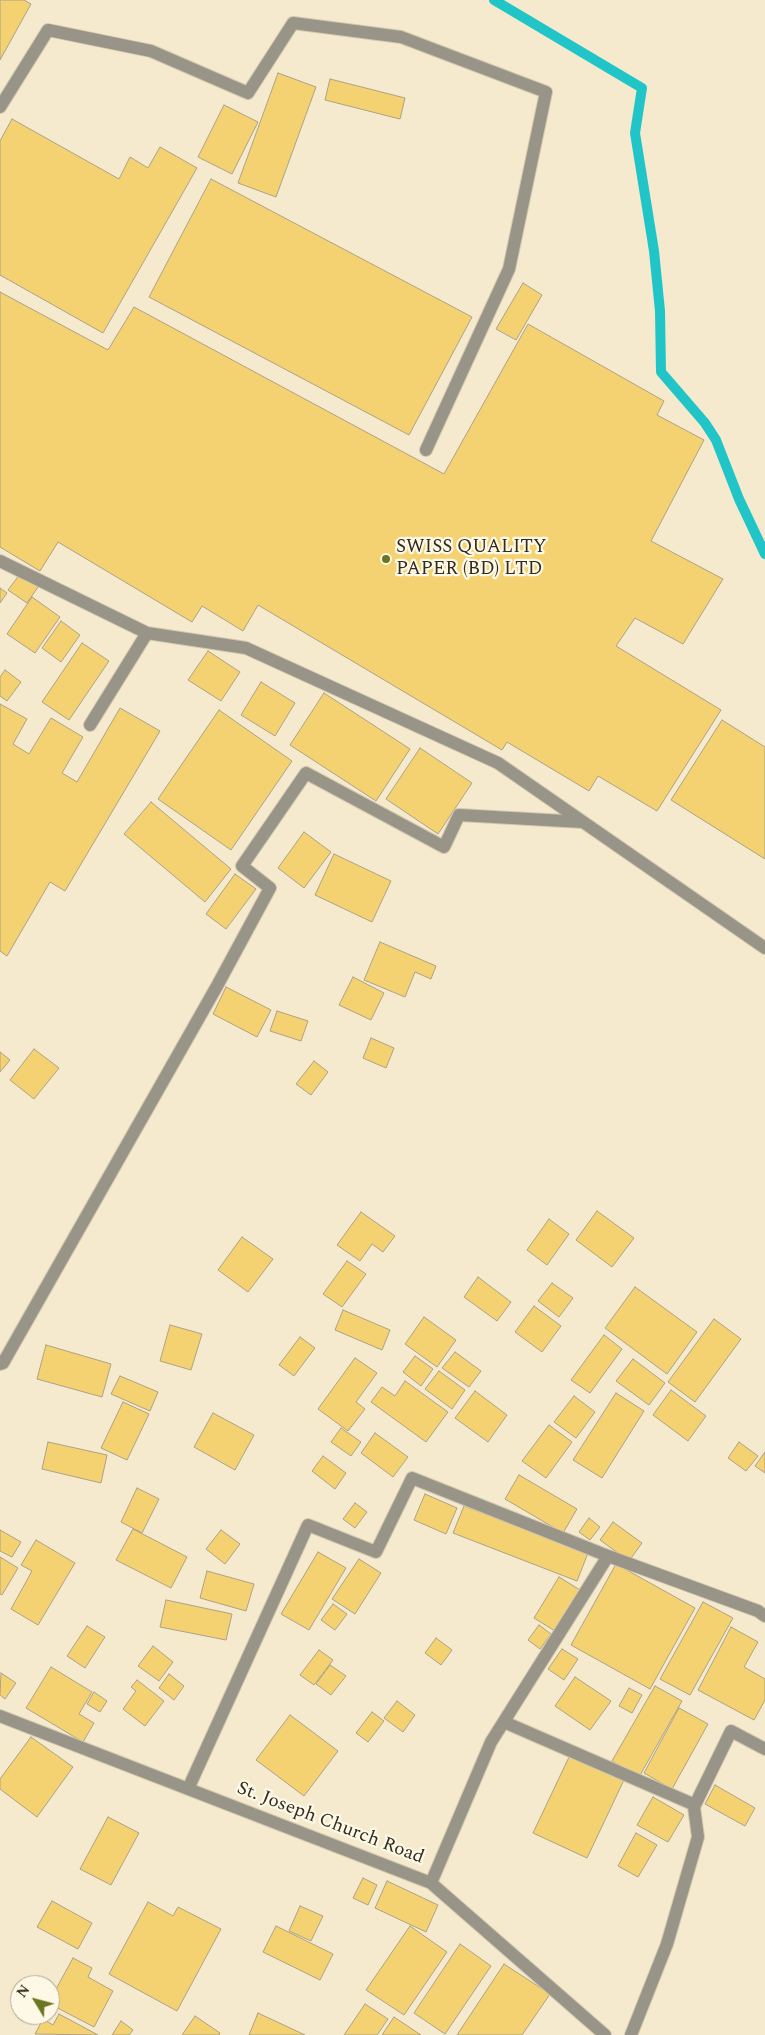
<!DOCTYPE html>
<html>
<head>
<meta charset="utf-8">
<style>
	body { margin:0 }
	#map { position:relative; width:765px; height:2035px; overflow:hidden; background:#f5eacd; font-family:Spectral,serif }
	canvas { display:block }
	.north { position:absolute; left:10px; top:1975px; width:50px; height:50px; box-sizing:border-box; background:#fef8e6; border:1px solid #aca697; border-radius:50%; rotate:307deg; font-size:14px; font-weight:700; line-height:20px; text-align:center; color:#302c21 }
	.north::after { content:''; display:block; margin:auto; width:18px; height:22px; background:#6a7621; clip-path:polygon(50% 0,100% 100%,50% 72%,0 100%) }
</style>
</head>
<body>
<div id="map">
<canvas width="765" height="2035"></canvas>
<div class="north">N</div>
</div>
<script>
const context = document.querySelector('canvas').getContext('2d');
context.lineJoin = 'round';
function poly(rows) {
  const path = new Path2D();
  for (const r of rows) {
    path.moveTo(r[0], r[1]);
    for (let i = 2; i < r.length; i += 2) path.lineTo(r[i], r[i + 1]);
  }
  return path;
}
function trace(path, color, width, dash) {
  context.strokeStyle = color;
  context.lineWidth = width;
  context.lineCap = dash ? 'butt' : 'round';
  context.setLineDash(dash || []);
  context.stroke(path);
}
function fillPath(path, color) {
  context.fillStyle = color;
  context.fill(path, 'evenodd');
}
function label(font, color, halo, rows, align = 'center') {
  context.font = font + ' Spectral,serif';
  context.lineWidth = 4.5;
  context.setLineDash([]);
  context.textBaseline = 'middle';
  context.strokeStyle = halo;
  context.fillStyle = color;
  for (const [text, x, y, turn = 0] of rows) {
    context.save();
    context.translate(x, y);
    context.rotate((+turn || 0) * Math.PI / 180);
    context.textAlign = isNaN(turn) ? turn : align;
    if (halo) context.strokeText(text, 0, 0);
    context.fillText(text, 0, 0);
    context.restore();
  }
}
trace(poly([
	[494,0,642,88,635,133,654,251,660,311,661,372,705,423,716,440,739,499,765,554]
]), '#22c5c7', 10);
const building = poly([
	[0,0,24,0,31,4,0,60,0,0],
	[278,73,316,87,276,197,238,183,278,73],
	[330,79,405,98,400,119,325,100,330,79],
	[224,105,258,122,232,174,198,157,224,105],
	[12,119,119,179,130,157,148,168,160,147,197,168,103,333,0,275,0,141,12,119],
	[211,179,472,317,409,435,149,297,211,179],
	[523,283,542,295,516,340,496,329,523,283],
	[0,292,108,350,134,307,444,474,528,324,664,401,657,415,704,440,651,541,723,579,683,644,635,618,616,646,721,710,657,811,598,776,589,791,507,742,502,750,258,605,243,631,202,606,192,622,58,542,40,571,0,547,0,292],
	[20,574,38,587,27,603,8,590,20,574],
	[0,588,7,593,0,603,0,588],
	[32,597,60,617,35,653,7,634,32,597],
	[61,621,80,635,61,662,42,648,61,621],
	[82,643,109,661,69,720,42,702,82,643],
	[208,651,240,672,221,701,188,680,208,651],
	[5,670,21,682,7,701,0,696,0,677,5,670],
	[261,682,295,703,275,736,241,715,261,682],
	[324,693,410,749,376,801,290,745,324,693],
	[0,704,27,719,13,744,29,754,51,718,83,737,62,773,77,782,120,708,160,731,65,891,50,882,7,956,0,951,0,704],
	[219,710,292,761,231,850,158,799,219,710],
	[722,720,765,747,765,859,671,800,722,720],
	[420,748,472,783,438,834,386,799,420,748],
	[151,802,231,869,205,902,124,834,151,802],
	[304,832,331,852,304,888,278,868,304,832],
	[334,854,391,881,372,922,315,895,334,854],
	[235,874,256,889,226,929,206,914,235,874],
	[380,942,436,966,431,979,415,972,405,997,364,980,380,942],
	[353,977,384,993,371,1020,339,1005,353,977],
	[226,987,271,1010,257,1037,213,1014,226,987],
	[277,1011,308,1021,301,1041,270,1031,277,1011],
	[371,1038,394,1048,386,1068,363,1058,371,1038],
	[34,1049,59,1068,34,1099,10,1080,34,1049],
	[0,1052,10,1060,0,1072,0,1052],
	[314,1061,328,1072,311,1095,296,1084,314,1061],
	[597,1211,634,1238,612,1267,576,1240,597,1211],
	[361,1212,395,1236,383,1252,372,1244,360,1261,337,1245,361,1212],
	[549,1219,569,1234,547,1265,527,1250,549,1219],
	[242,1237,273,1259,248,1292,218,1270,242,1237],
	[347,1261,366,1274,342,1307,323,1294,347,1261],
	[478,1277,511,1302,497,1321,464,1297,478,1277],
	[552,1283,573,1298,559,1317,538,1301,552,1283],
	[635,1287,697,1332,667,1374,605,1328,635,1287],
	[534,1306,561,1326,542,1352,515,1332,534,1306],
	[343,1310,390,1330,382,1350,335,1330,343,1310],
	[424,1317,456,1340,437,1367,405,1344,424,1317],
	[714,1319,741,1339,695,1402,668,1382,714,1319],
	[170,1325,202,1334,191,1370,160,1361,170,1325],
	[604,1335,622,1349,590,1393,571,1380,604,1335],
	[300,1337,315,1348,294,1376,279,1365,300,1337],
	[46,1345,111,1364,102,1397,37,1379,46,1345],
	[455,1352,481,1371,469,1387,442,1368,455,1352],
	[415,1356,433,1369,421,1386,403,1372,415,1356],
	[355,1358,377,1373,356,1402,365,1409,348,1431,318,1409,355,1358],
	[633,1359,665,1383,649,1405,616,1381,633,1359],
	[439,1371,465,1390,452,1409,425,1389,439,1371],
	[120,1376,158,1392,150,1411,111,1394,120,1376],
	[405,1381,448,1412,426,1442,371,1402,382,1387,395,1396,405,1381],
	[671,1390,706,1416,688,1441,653,1415,671,1390],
	[475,1391,507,1415,488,1442,455,1418,475,1391],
	[616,1393,644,1411,602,1478,573,1460,616,1393],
	[574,1396,595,1412,576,1438,554,1422,574,1396],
	[123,1402,149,1414,127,1460,101,1448,123,1402],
	[213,1413,254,1435,235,1470,194,1447,213,1413],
	[549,1425,572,1442,546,1478,522,1461,549,1425],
	[341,1428,361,1442,351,1456,331,1442,341,1428],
	[375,1433,408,1457,393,1477,361,1453,375,1433],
	[48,1442,107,1455,101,1483,42,1469,48,1442],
	[739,1442,758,1456,746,1471,728,1458,739,1442],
	[765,1452,765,1473,755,1466,765,1452],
	[323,1456,346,1473,335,1489,312,1471,323,1456],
	[519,1475,577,1509,563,1533,505,1499,519,1475],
	[137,1488,159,1499,142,1533,121,1522,137,1488],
	[425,1494,457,1508,446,1534,414,1520,425,1494],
	[355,1503,367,1512,355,1528,343,1519,355,1503],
	[464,1506,588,1553,577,1581,453,1533,464,1506],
	[589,1518,600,1527,590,1540,579,1532,589,1518],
	[613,1522,642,1543,629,1561,600,1540,613,1522],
	[133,1529,187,1557,171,1588,116,1560,133,1529],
	[0,1530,21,1542,12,1557,0,1551,0,1530],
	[221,1530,240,1544,225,1564,206,1549,221,1530],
	[36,1540,75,1563,38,1625,11,1609,32,1571,21,1565,36,1540],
	[318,1552,346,1568,309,1630,281,1614,318,1552],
	[0,1557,18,1568,2,1595,0,1594,0,1557],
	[359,1559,381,1573,355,1614,332,1599,359,1559],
	[616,1564,695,1608,650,1689,571,1645,616,1564],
	[207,1571,254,1584,246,1611,200,1598,207,1571],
	[559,1577,580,1590,555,1631,534,1618,559,1577],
	[166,1600,232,1614,226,1640,160,1627,166,1600],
	[703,1602,733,1618,690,1695,660,1679,703,1602],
	[333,1604,347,1614,335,1630,321,1620,333,1604],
	[539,1625,551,1634,540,1649,528,1640,539,1625],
	[87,1626,105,1637,85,1668,67,1656,87,1626],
	[731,1627,758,1642,744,1667,765,1679,765,1700,754,1720,698,1690,731,1627],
	[436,1638,452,1650,441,1665,425,1653,436,1638],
	[153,1646,173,1662,159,1681,138,1666,153,1646],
	[562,1649,578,1659,564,1680,548,1669,562,1649],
	[319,1650,333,1660,314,1685,300,1675,319,1650],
	[330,1665,346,1676,331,1695,316,1684,330,1665],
	[51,1667,92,1692,79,1714,94,1723,83,1742,26,1708,51,1667],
	[1,1673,16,1683,5,1699,0,1695,1,1673],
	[169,1674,184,1686,174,1700,159,1688,169,1674],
	[575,1677,611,1701,590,1730,555,1706,575,1677],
	[137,1680,164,1701,145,1726,123,1709,136,1691,131,1687,137,1680],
	[655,1686,682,1701,639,1777,612,1761,655,1686],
	[629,1688,642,1695,632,1713,619,1706,629,1688],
	[94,1692,107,1701,100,1712,87,1704,94,1692],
	[397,1701,415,1715,403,1732,384,1718,397,1701],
	[679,1708,708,1724,672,1789,644,1773,679,1708],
	[372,1712,384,1721,368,1742,356,1733,372,1712],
	[290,1715,338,1751,304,1796,256,1760,290,1715],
	[31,1737,73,1767,37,1817,0,1789,0,1779,31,1737],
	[570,1755,624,1780,587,1858,533,1833,570,1755],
	[715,1785,755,1808,745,1826,705,1804,715,1785],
	[653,1797,684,1815,668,1842,637,1825,653,1797],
	[108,1817,139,1833,111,1885,80,1869,108,1817],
	[636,1833,657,1845,638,1877,618,1866,636,1833],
	[363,1878,377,1885,368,1905,353,1898,363,1878],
	[387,1881,438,1905,426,1932,375,1908,387,1881],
	[52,1901,92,1923,78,1949,37,1927,52,1901],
	[148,1902,173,1916,178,1907,221,1929,177,2011,109,1974,148,1902],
	[300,1906,323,1916,311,1941,289,1931,300,1906],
	[276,1926,333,1954,320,1980,263,1952,276,1926],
	[410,1926,447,1952,404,2015,366,1990,410,1926],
	[460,1944,491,1966,445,2034,414,2013,460,1944],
	[73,1958,92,1968,88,1977,113,1991,94,2027,50,2004,50,2000,73,1958],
	[504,1964,550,1994,522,2035,457,2035,504,1964],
	[365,2004,388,2019,377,2035,344,2035,365,2004],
	[258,2013,305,2035,249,2035,258,2013],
	[59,2014,98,2035,35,2034,43,2019,53,2025,59,2014],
	[195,2016,220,2033,219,2035,182,2035,195,2016],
	[394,2017,421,2035,382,2035,394,2017],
	[121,2021,133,2030,129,2035,112,2035,121,2021]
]);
fillPath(building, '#f5d271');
trace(building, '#aca186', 1);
const minor = poly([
	[0,107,48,30,151,51,248,93,293,23,401,37,546,92,509,269,426,450],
	[0,561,147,633,246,648,498,763,765,948],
	[90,725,147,633],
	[0,1364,3,1363,217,986,270,888,242,866,306,773,444,847,459,815,582,822],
	[608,1556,758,1611,765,1616],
	[0,1716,431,1883,605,2035],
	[504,1722,695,1805],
	[188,1789,308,1525,376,1552,412,1478,608,1556,491,1742,431,1883],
	[631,2035,667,1944,698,1837,694,1807,731,1731,765,1749]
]);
trace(minor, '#d2c8ae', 14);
trace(minor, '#999488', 12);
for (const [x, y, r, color] of [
	[386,559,5,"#6a7621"]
]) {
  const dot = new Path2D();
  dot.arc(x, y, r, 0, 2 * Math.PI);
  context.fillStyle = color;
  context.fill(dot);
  trace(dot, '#fef8e6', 2);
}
label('19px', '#302c21', '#fef8e6', [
	["SWISS QUALITY",396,548],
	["PAPER (BD) LTD",396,570]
], 'left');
label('19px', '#302c21', '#fef8e6', [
	["St. Joseph Church Road",330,1824,21]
]);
</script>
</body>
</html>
